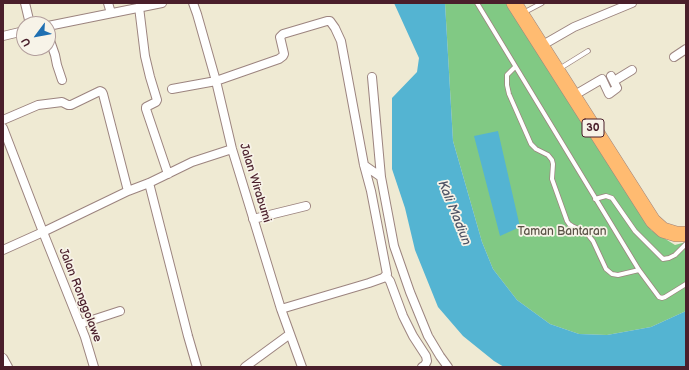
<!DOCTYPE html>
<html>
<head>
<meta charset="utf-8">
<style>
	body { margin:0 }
	#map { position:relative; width:689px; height:370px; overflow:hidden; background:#efead3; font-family:"Balsamiq Sans",sans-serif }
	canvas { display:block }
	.frame { position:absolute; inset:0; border:4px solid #4a1f2b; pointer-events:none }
	.north { position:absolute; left:16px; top:16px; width:40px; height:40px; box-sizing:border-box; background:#f7f3e8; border:1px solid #b29e9c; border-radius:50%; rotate:238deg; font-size:11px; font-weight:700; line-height:16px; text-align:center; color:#4a1f2b }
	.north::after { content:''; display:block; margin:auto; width:14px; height:18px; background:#1f6fb2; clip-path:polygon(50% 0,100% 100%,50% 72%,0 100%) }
</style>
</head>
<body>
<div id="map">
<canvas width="689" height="370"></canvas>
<div class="frame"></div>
<div class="north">U</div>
</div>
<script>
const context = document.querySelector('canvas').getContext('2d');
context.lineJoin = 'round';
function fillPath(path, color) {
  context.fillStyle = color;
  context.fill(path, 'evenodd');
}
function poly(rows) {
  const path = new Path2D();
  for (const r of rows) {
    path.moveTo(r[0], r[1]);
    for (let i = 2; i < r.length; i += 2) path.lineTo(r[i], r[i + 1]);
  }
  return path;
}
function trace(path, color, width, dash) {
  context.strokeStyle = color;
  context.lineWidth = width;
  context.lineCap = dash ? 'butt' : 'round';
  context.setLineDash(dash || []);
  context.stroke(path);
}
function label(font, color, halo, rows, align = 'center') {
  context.font = font + ' "Balsamiq Sans",sans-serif';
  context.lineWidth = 3.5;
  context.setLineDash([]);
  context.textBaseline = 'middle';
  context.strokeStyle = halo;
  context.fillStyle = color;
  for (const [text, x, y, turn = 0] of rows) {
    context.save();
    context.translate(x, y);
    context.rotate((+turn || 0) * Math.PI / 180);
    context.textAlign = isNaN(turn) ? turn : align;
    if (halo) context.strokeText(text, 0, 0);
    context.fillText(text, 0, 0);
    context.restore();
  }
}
fillPath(poly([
	[445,3,506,3,651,230,675,245,686,242,686,311,651,327,607,335,579,334,550,324,517,300,493,269,482,242,453,141]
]), '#81c984');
fillPath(poly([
	[394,3,445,3,453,141,482,242,493,269,517,300,550,324,579,334,607,335,651,327,686,311,686,367,504,367,494,361,463,336,438,307,415,250,405,208,392,169,392,98,417,72,419,58],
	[498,131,520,227,500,236,474,136]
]), '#54b4d2');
const lane = poly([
	[477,3,639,270,659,297,662,298,665,297,686,284],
	[523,13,542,3],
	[515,67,507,75,507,85,509,94,531,144,536,149,548,155,552,160,553,164,552,179,567,221,569,224,572,226,587,233,589,236,593,241,606,269,612,274,618,275,639,270],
	[559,69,588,51],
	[595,199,606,196,612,198,635,231,663,259,669,258,675,255,686,244]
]);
const street = poly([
	[25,3,30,24],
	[108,3,111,13],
	[193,3,197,14,216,81,232,149,281,309,302,367],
	[139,7,145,56,150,77,157,100,156,102,146,107,146,109,168,174],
	[48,26,162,3],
	[48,35,55,55,57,65,62,80],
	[3,36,24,31],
	[541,46,574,27,632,3],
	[674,57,686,49],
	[372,77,381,177],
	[614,81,632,70],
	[172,89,216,81,279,59,283,56,284,54,280,37,283,34,327,21,330,21,335,28,341,41,364,165,371,191,387,274,383,278,369,283,281,309],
	[573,96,602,79,609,94,617,88,611,76],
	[3,120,38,105,62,102,68,105,71,105,100,91,102,92,103,94,128,191],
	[3,128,43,232,85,337,94,367],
	[364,165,381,177,394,246,410,292,428,336,440,356,448,367],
	[149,183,188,336,197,367],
	[253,219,306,206],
	[3,250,43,232,128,191,149,183,192,162,232,149],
	[386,276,390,281,403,316,413,336,426,356,427,361,425,365,422,367],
	[80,324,120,311],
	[3,358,8,367],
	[245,367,290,334]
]);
const highway = poly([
	[514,3,653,221,663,230,676,234,686,234]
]);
trace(lane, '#9c847f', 5.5);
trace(street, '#9c847f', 10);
trace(highway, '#9c847f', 16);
trace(lane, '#fff', 4);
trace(street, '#fff', 8);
trace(highway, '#ffbb71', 15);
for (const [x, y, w] of [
	[593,128,22]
]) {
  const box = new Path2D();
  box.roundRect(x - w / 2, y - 9, w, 18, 3);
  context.fillStyle = '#f7f3e8';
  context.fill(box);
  trace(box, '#4a1f2b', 1);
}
label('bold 11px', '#4a1f2b', null, [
	["30",593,128]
]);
label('12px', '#4a1f2b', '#f7f3e8', [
	["Jalan Wirabumi",255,183,73],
	["Jalan Ronggolawe",80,295,69]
]);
label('12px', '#5a5246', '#f7f3e8', [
	["Taman Bantaran",562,232]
]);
label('italic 13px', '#4e5365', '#f7f3e8', [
	["Kali Madiun",454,213,68]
]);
</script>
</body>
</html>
